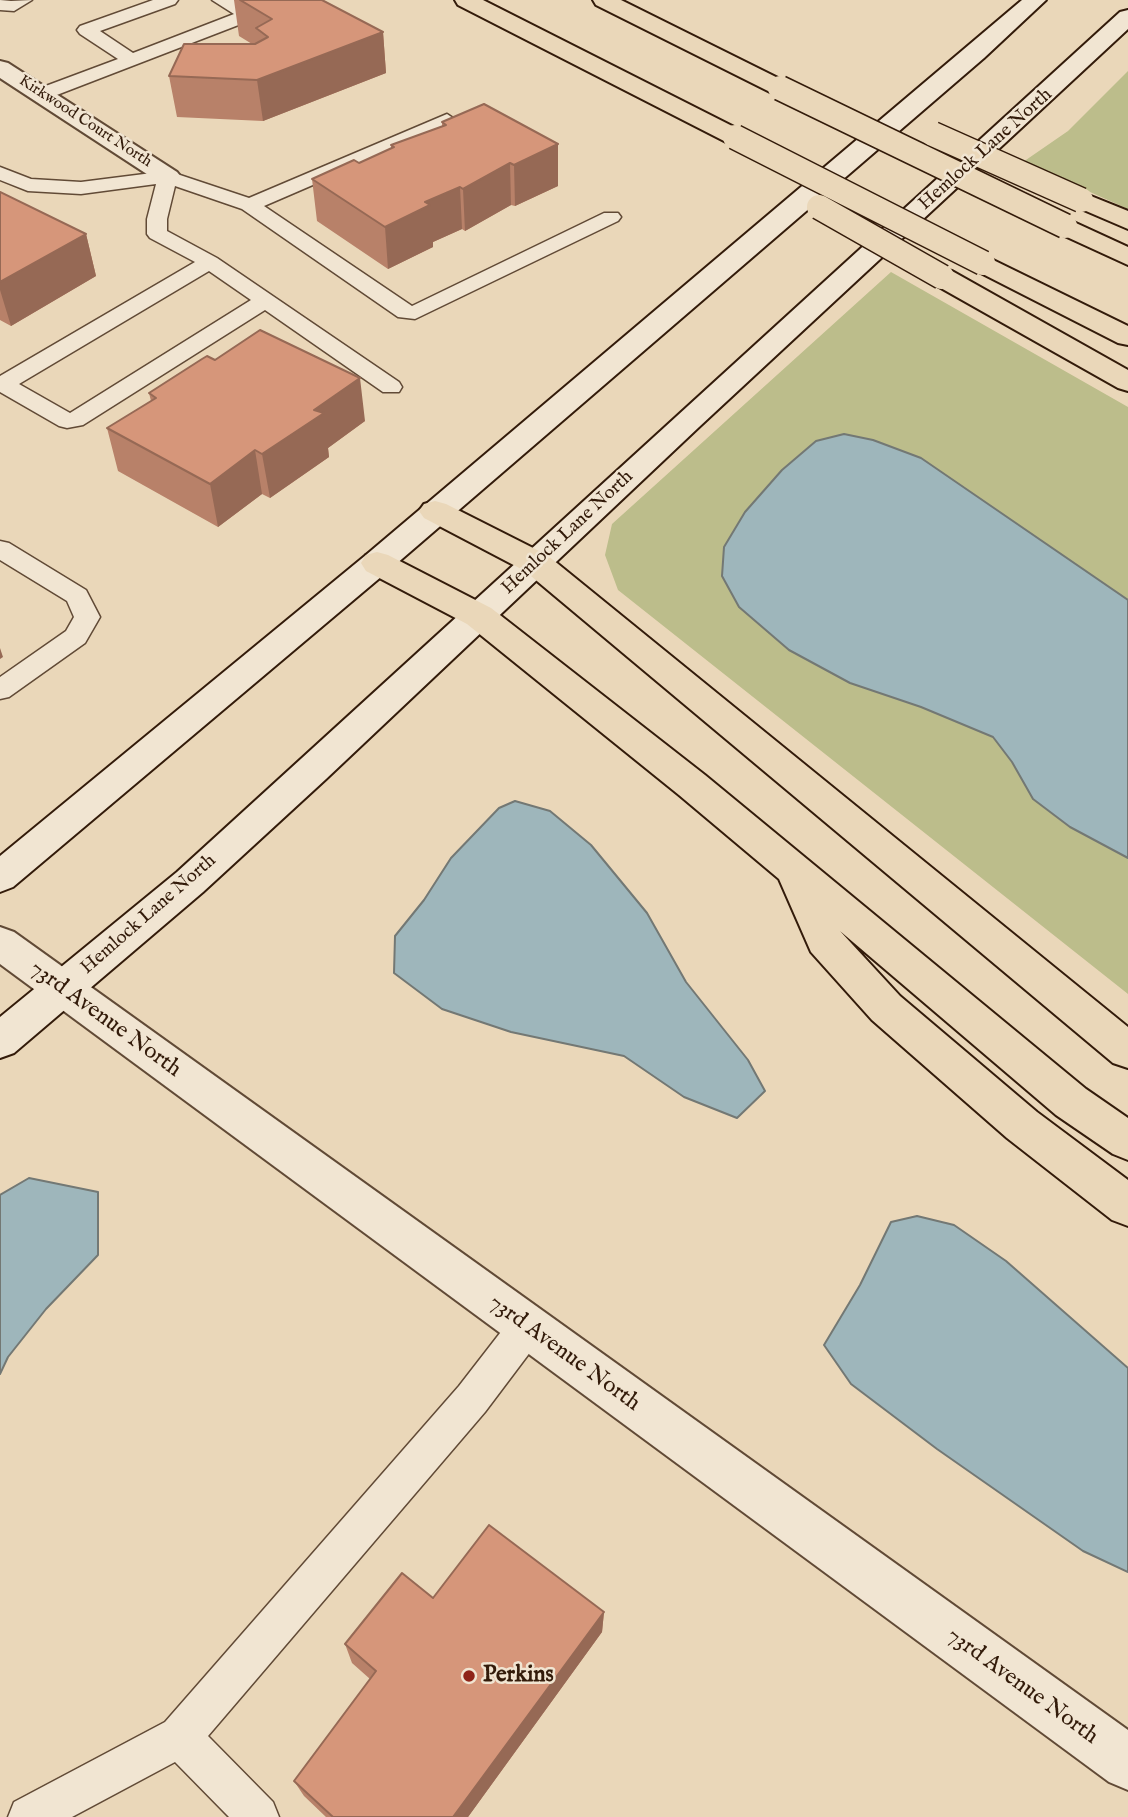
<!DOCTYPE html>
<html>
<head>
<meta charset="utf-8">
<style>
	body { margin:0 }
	canvas { display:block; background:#ead7b9 }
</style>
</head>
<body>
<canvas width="1128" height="1817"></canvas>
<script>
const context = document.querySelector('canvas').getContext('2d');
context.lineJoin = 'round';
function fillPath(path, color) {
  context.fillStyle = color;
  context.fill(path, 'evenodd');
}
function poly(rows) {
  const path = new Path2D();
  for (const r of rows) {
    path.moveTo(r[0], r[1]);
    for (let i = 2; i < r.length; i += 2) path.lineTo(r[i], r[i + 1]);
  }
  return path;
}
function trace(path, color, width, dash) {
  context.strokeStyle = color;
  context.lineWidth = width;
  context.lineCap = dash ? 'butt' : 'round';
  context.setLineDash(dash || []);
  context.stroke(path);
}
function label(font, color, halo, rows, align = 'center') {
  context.font = font + ' "IM FELL English",serif';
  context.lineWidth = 5;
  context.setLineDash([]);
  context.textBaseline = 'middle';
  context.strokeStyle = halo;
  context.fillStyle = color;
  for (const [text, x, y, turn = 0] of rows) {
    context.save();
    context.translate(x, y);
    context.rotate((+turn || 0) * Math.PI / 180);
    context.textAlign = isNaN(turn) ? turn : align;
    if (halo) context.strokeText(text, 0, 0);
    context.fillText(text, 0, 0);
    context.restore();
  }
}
fillPath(poly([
	[1128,71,1128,209,1023,162,1068,131],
	[891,272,1128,407,1128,600,921,458,873,440,850,683,921,707,993,737,1070,827,1128,858,1128,994,618,590,605,555,612,524]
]), '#bcbd8b');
const water = poly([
	[844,434,873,440,921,458,1128,600,1128,858,1070,827,1033,799,1012,762,993,737,921,707,850,683,789,650,739,607,722,576,724,547,745,512,782,470,816,441,844,434],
	[515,801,550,811,591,845,647,913,686,982,748,1060,765,1091,737,1118,684,1097,624,1056,511,1032,442,1009,394,973,395,936,424,900,451,858,499,808,515,801],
	[29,1178,98,1192,98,1255,46,1309,8,1357,0,1374,0,1195,29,1178],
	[917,1216,954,1225,1006,1261,1128,1368,1128,1572,1083,1551,937,1449,851,1384,824,1345,860,1285,891,1222,917,1216]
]);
fillPath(water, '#9eb6bb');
trace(water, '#737874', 2);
const service = poly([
	[0,0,11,1,32,0,14,11,0,10,0,0],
	[153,0,178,0,175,4,100,31,133,53,234,14,212,0,234,0,257,15,254,19,49,98,35,98,33,94,35,90,118,59,80,34,77,30,80,26,153,0],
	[447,114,456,120,454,124,264,206,412,306,604,213,618,213,621,217,618,221,415,319,398,317,242,209,175,186,167,219,167,231,217,258,399,382,402,387,399,392,383,392,265,310,83,425,67,428,59,426,0,392,0,376,195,262,150,238,147,234,147,219,156,184,81,194,28,191,0,180,0,167,31,179,81,182,168,171,249,198,447,114],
	[209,271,251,300,70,413,19,384,209,271],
	[0,541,9,543,86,590,100,617,85,643,9,697,0,699,0,677,66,631,74,617,67,601,0,560,0,541],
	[527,1310,540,1315,545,1327,540,1339,485,1412,208,1736,273,1802,279,1817,229,1817,175,1762,72,1817,8,1817,14,1802,165,1722,459,1386,514,1315,527,1310]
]);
const minor = poly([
	[0,61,8,63,177,172,181,177,177,182,168,185,159,182,0,78,0,61]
]);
const tertiary = poly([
	[0,927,14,932,1128,1730,1128,1790,1109,1782,0,964,0,927]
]);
const secondary = poly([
	[1022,0,1046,0,984,58,388,571,13,887,0,892,0,856,366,555,1022,0],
	[1128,10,1128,29,699,427,326,779,203,892,14,1053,0,1058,0,1017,177,872,1120,12,1128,10]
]);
const motorway = poly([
	[455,0,483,0,744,132,747,137,744,142,735,144,726,142,458,5,455,0],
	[593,0,621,0,788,83,792,88,788,93,780,95,772,93,596,5,593,0],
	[1081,192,1128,211,1128,229,1072,205,1068,200,1072,195,1081,192],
	[1065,218,1128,247,1128,265,1056,232,1052,226,1056,220,1065,218],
	[983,255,1128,326,1128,345,1118,343,973,269,970,263,973,257,983,255],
	[942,269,952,271,1128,370,1128,391,1118,388,932,283,928,277,932,271,942,269],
	[435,501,446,504,547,555,1128,1027,1128,1068,1113,1063,525,571,424,518,419,511,424,504,435,501],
	[377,552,388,555,491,608,705,775,1086,1089,1128,1118,1128,1160,1113,1154,1056,1115,840,931,900,996,1037,1112,1128,1180,1128,1226,1112,1220,1007,1138,872,1020,811,952,779,879,679,795,467,624,366,571,361,563,366,555,377,552]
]);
trace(service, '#614a36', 3);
trace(minor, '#614a36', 4);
trace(tertiary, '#614a36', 4);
trace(secondary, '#331b0a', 4);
trace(motorway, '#331b0a', 4);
fillPath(service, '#f1e5d2');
fillPath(minor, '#f1e5d2');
fillPath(tertiary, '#f1e5d2');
fillPath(secondary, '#f1e5d2');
fillPath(motorway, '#ead7b9');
const motorwayBridge = poly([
	[780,88,1065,226],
	[933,134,1081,200],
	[735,137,983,263],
	[819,207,942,277]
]);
trace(motorwayBridge, '#331b0a', 27, []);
trace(motorwayBridge, '#ead7b9', 24);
fillPath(poly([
	[234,0,322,0,383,32,386,73,263,121,177,117,169,76,252,44,239,36],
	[442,122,558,144,558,186,515,206,511,205,465,231,462,229,433,242,433,247,388,269,317,221,312,179,359,163,391,149,391,145,442,126],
	[0,192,86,234,96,276,11,326,0,320],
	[149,393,365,421,328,448,329,457,270,498,262,494,218,527,118,471,107,428,151,401],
	[433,1598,604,1612,602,1632,468,1817,326,1817,304,1796,294,1781,370,1679,352,1663,345,1644]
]), '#b88169');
fillPath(poly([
	[383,32,386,73,263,121,257,80],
	[558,144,558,186,515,206,514,165],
	[510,163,511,205,465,231,463,189],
	[460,187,462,229,433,242,433,247,388,269,385,227,425,202],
	[86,234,96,276,11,326,0,290,0,282],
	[360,378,365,421,328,448,329,457,270,498,262,454,314,410],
	[255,450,262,494,218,527,210,484],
	[0,648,3,657,0,659],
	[604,1612,602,1632,468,1817,453,1817]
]), '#966955');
const building = poly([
	[240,0,322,0,383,32,257,80,169,76,184,44,255,44,268,37,256,28,272,19,240,0],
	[484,104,558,144,514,165,510,163,463,189,460,187,425,202,430,205,385,227,312,179,354,160,359,163,394,147,391,145,446,125,442,122,484,104],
	[0,192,86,234,0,282,0,192],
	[260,330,360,378,314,410,324,413,262,454,255,450,210,484,107,428,156,398,149,393,202,359,207,356,215,360,260,330],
	[489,1525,604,1612,453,1817,333,1817,294,1781,376,1671,345,1644,402,1573,433,1598,489,1525]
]);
fillPath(building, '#d6967a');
trace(building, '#966955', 2);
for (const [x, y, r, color] of [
	[469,1676,7,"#8f2418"]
]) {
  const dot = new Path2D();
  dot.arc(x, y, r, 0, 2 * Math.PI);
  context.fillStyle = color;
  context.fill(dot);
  trace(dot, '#f1e5d2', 2.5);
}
label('16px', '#331b0a', '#f1e5d2', [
	["Kirkwood Court North",85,122,33]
]);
label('19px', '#331b0a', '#f1e5d2', [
	["Hemlock Lane North",986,150,-42],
	["Hemlock Lane North",568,533,-43],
	["Hemlock Lane North",149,915,-41]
]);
label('23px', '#331b0a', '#f1e5d2', [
	["73rd Avenue North",105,1020,36],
	["73rd Avenue North",564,1354,36],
	["73rd Avenue North",1022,1687,36]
]);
label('bold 23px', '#331b0a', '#f1e5d2', [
	["Perkins",483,1676]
], 'left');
</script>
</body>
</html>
